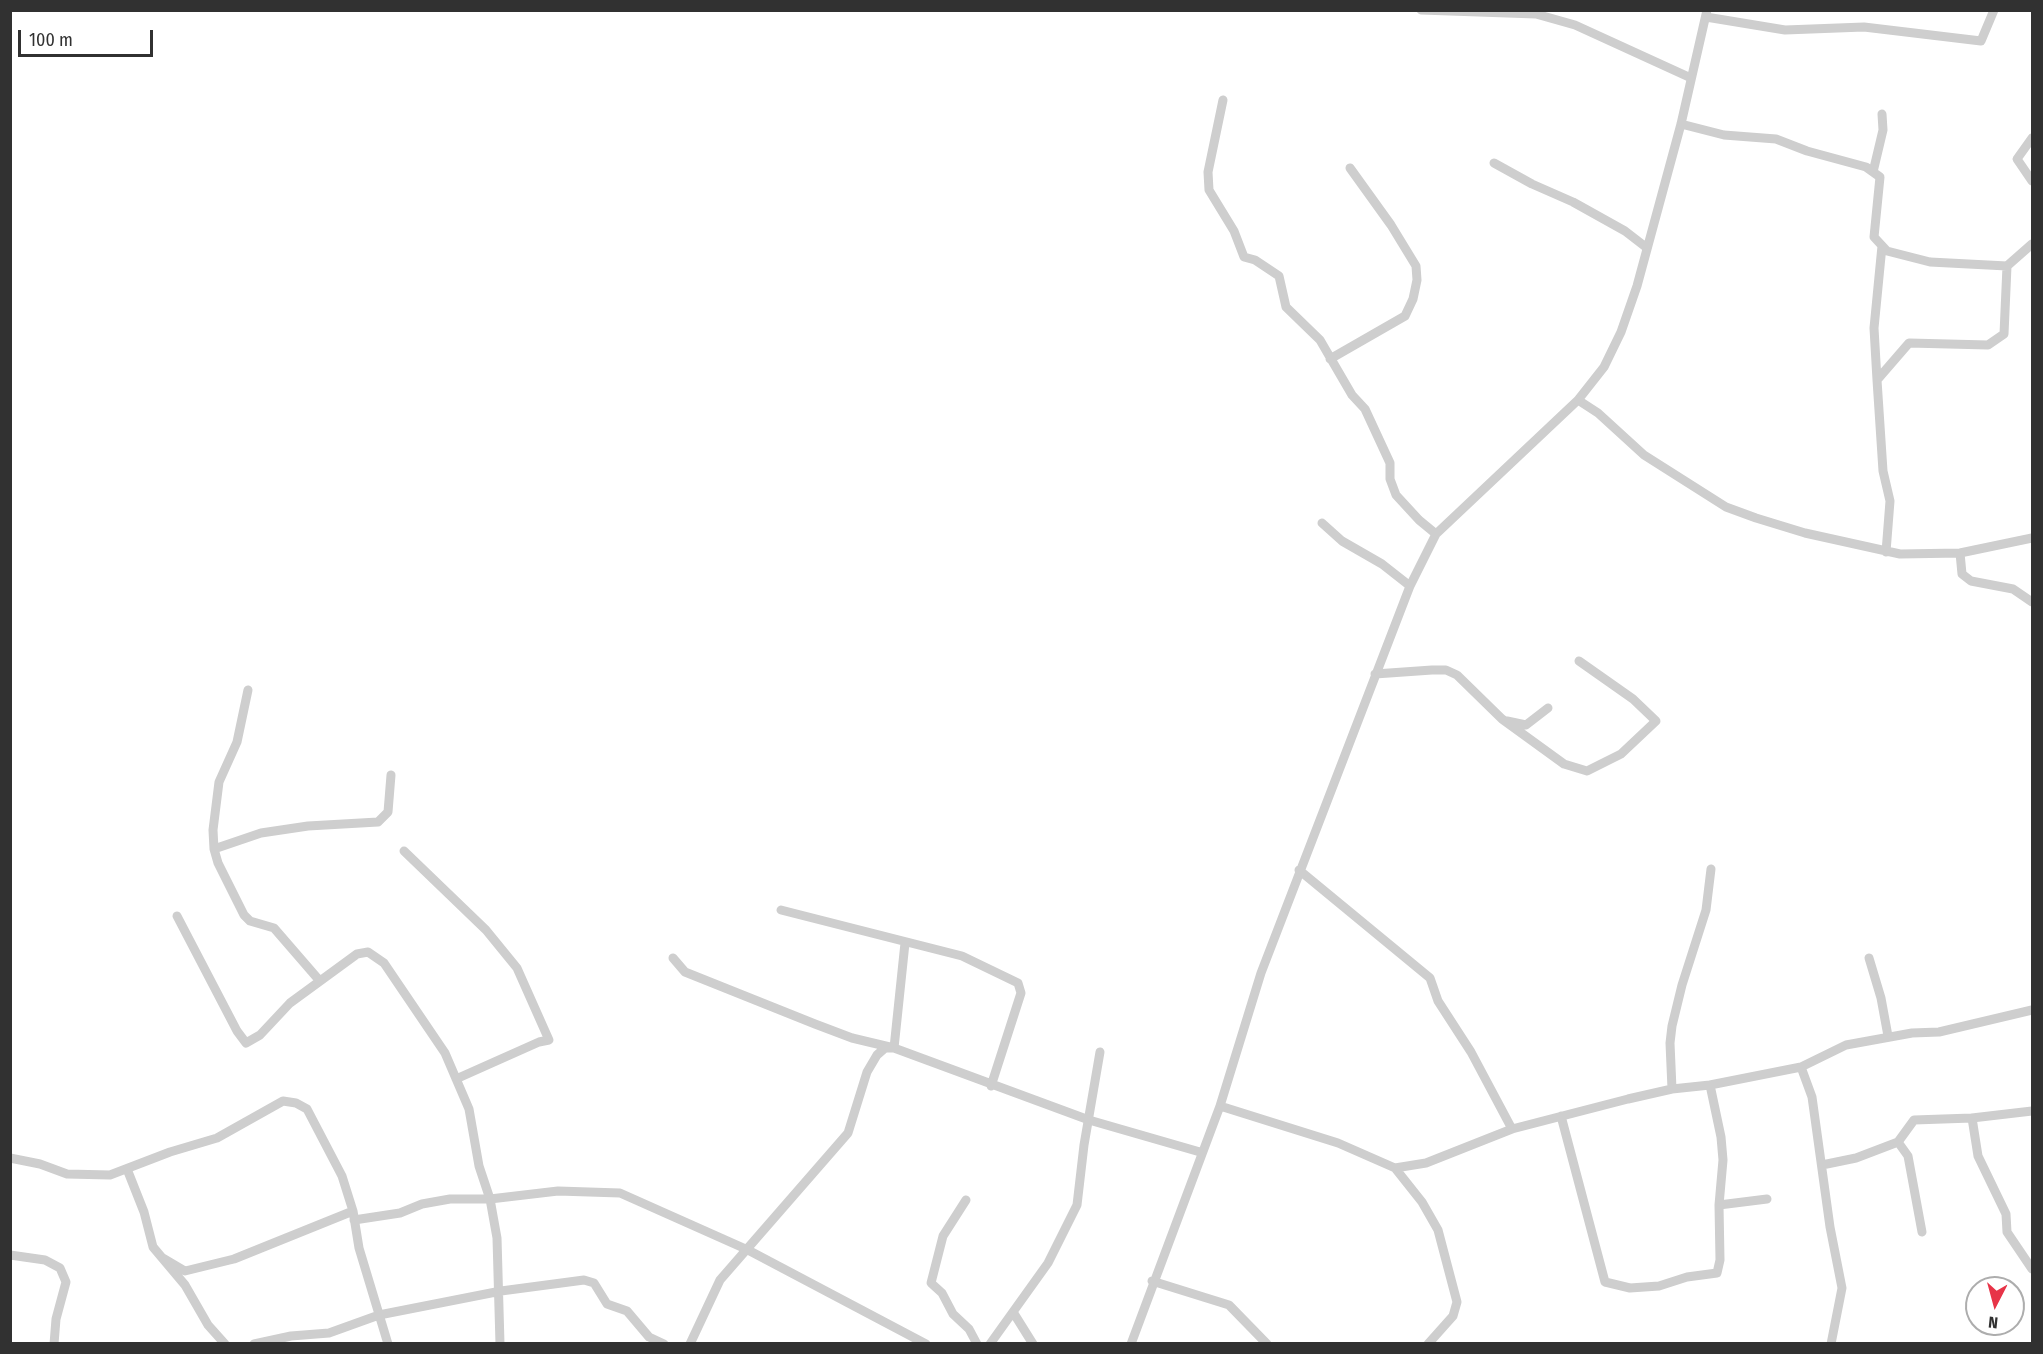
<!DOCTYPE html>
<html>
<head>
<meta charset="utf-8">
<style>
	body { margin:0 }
	#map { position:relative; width:2043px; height:1354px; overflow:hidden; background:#fff; font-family:"Fira Sans Condensed",sans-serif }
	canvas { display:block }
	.frame { position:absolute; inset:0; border:12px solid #313131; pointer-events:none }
	.north { position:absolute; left:1965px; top:1276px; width:60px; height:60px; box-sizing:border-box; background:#fff; border:2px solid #adadad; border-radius:50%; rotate:186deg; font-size:16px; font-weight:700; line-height:24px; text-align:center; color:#313131 }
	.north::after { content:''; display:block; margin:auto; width:21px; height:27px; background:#e73448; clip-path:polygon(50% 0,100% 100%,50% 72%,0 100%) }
	.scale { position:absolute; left:18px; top:30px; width:135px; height:27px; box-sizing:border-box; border:3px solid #313131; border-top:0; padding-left:8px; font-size:18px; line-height:21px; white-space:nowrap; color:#313131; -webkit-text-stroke:4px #fff; paint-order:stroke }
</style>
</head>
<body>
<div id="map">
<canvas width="2043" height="1354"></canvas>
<div class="frame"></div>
<div class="north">N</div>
<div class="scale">100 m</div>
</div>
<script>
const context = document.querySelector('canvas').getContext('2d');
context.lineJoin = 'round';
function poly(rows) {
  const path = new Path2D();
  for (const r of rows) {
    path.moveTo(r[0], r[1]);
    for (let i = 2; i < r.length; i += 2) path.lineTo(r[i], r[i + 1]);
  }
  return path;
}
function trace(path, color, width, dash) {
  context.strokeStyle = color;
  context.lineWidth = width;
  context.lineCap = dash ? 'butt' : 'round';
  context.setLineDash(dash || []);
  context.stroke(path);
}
trace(poly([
	[1421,10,1536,14,1575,25,1691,78],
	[1706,17,1785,30,1864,27,1981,41,1994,10],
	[1223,100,1208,172,1209,190,1234,231,1244,257,1255,260,1279,276,1286,307,1320,340,1352,395,1365,409,1390,463,1390,479,1396,495,1419,520,1436,534],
	[1681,124,1724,135,1776,139,1807,151,1866,167,1880,177,1874,237,1887,251,1930,262,2007,266,2032,244],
	[2032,138,2017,159,2032,181],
	[1494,163,1532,184,1573,202,1625,231,1647,248],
	[1873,172,1883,130,1882,114],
	[1330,359,1405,316,1413,299,1417,280,1416,266,1391,225,1350,168],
	[1877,380,1874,328,1882,246],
	[1578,400,1598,413,1644,455,1726,507,1756,518,1805,533,1900,554,1960,553,2032,538],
	[1322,523,1342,541,1382,564,1410,586],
	[1886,552,1890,501,1883,471,1877,380,1909,343,1988,345,2004,334,2007,266],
	[1960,553,1962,574,1971,581,2013,589,2032,602],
	[1375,674,1432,670,1446,670,1457,675,1502,719,1564,764,1587,771,1621,754,1656,721,1633,699,1579,661],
	[248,690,237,742,219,782,213,830,214,849,218,863,244,915,250,921,274,928,319,980],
	[1507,721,1526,725,1548,708],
	[214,849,261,833,308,826,378,822,388,812,391,775],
	[404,851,486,930,517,968,549,1040,539,1042,456,1079],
	[1299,870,1430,978,1438,1001,1471,1052,1512,1129],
	[781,910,962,956,1018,983,1021,993,991,1086],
	[177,916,237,1031,246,1043,260,1035,290,1003,357,954,368,952,384,963,445,1053,469,1109,479,1166,490,1199,497,1238,500,1344],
	[673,958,685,972,815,1024,852,1038,894,1048,1089,1120,1200,1152],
	[1869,958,1881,998,1888,1036],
	[1801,1067,1846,1045,1912,1033,1939,1032,2032,1010],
	[1672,1089,1670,1043,1672,1026,1682,985,1706,910,1711,869],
	[1220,1106,1338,1143,1395,1168,1426,1163,1512,1129,1628,1099,1672,1089,1710,1085,1801,1067,1812,1097,1830,1227,1842,1288,1831,1344],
	[1561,1116,1605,1282,1630,1288,1659,1286,1687,1277,1717,1273,1720,1260,1719,1205,1723,1160,1721,1137,1710,1085],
	[1972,1118,1978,1156,2006,1214,2007,1232,2032,1269],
	[1898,1142,1914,1120,1972,1118,2032,1111],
	[10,1158,40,1164,67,1174,110,1175,170,1152,217,1138,283,1101,296,1103,307,1109,342,1176,353,1211,359,1248,388,1344],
	[1822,1165,1856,1158,1898,1142,1908,1156,1922,1232],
	[1395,1168,1422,1202,1438,1230,1457,1302,1453,1316,1428,1344],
	[127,1169,144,1212,153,1247,185,1285,208,1325,225,1344],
	[966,1200,943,1236,931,1283,942,1293,953,1314,969,1329,977,1344],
	[1719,1205,1767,1199],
	[354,1220,400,1213,422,1204,450,1199,490,1199,558,1191,620,1193,748,1250,926,1344],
	[10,1255,45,1260,60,1268,66,1282,56,1319,54,1344],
	[163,1258,185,1271,234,1259,353,1211],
	[1152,1281,1229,1305,1267,1344],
	[1013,1312,1033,1344],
	[254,1344,291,1336,329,1333,379,1315,501,1291,584,1280,594,1283,607,1304,627,1311,649,1337,664,1344],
	[690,1344,720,1280,848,1133,867,1072,877,1055,885,1048,894,1048,905,943],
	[990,1344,1048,1263,1077,1205,1084,1145,1100,1052],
	[1131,1344,1220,1106,1261,973,1410,586,1436,534,1578,400,1604,367,1621,332,1637,286,1681,124,1707,10]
]), '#cecece', 9);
</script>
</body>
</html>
